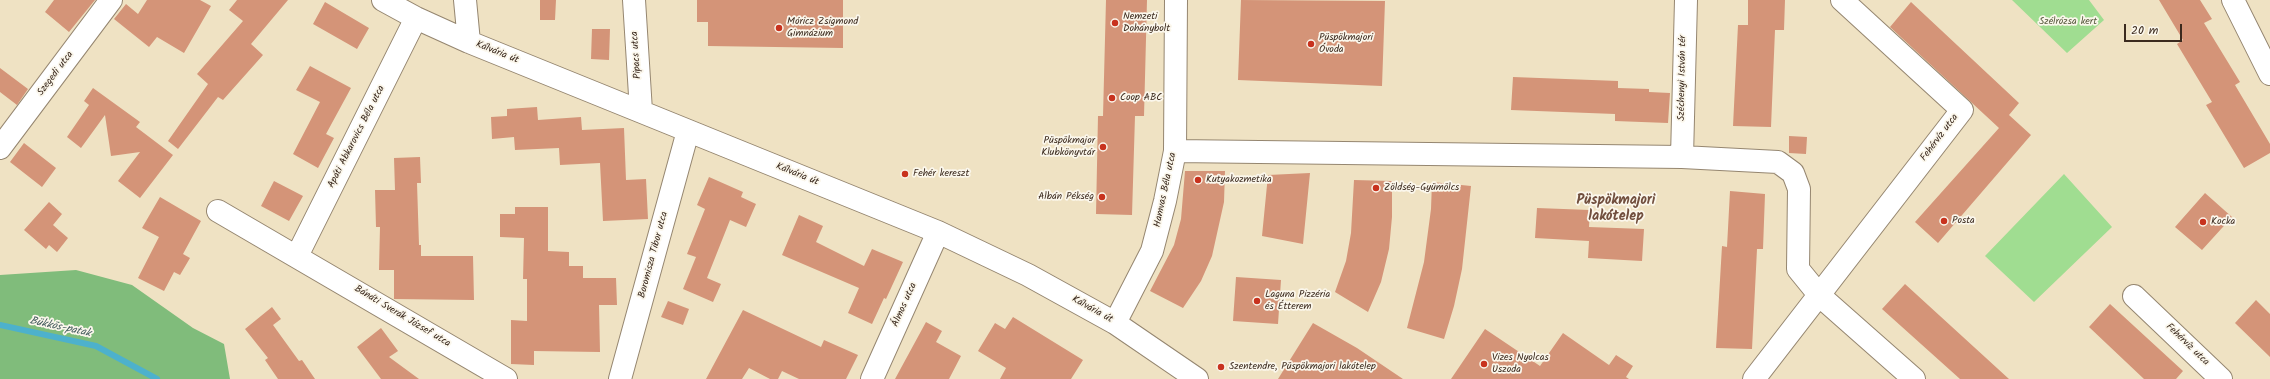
<!DOCTYPE html>
<html>
<head>
<meta charset="utf-8">
<style>
	body { margin:0 }
	#map { position:relative; width:2270px; height:379px; overflow:hidden; background:#efe2c3; font-family:Kalam,sans-serif }
	canvas { display:block }
	.scale { position:absolute; left:2124px; top:24px; width:58px; height:18px; box-sizing:border-box; border:2px solid #3b2a1e; border-top:0; padding-left:5px; font-size:12px; line-height:14px; white-space:nowrap; color:#3b2a1e; -webkit-text-stroke:3px #fbf7ec; paint-order:stroke }
</style>
</head>
<body>
<div id="map">
<canvas width="2270" height="379"></canvas>
<div class="scale">20 m</div>
</div>
<script>
const context = document.querySelector('canvas').getContext('2d');
context.lineJoin = 'round';
function fillPath(path, color) {
  context.fillStyle = color;
  context.fill(path, 'evenodd');
}
function poly(rows) {
  const path = new Path2D();
  for (const r of rows) {
    path.moveTo(r[0], r[1]);
    for (let i = 2; i < r.length; i += 2) path.lineTo(r[i], r[i + 1]);
  }
  return path;
}
function trace(path, color, width, dash) {
  context.strokeStyle = color;
  context.lineWidth = width;
  context.lineCap = dash ? 'butt' : 'round';
  context.setLineDash(dash || []);
  context.stroke(path);
}
function label(font, color, halo, rows, align = 'center') {
  context.font = font + ' Kalam,sans-serif';
  context.lineWidth = 3.5;
  context.setLineDash([]);
  context.textBaseline = 'middle';
  context.strokeStyle = halo;
  context.fillStyle = color;
  for (const [text, x, y, turn = 0] of rows) {
    context.save();
    context.translate(x, y);
    context.rotate((+turn || 0) * Math.PI / 180);
    context.textAlign = isNaN(turn) ? turn : align;
    if (halo) context.strokeText(text, 0, 0);
    context.fillText(text, 0, 0);
    context.restore();
  }
}
fillPath(poly([
	[2012,0,2089,0,2104,20,2067,53],
	[2064,174,2112,227,2034,302,1985,256]
]), '#a0dd91');
fillPath(poly([
	[76,270,132,285,193,328,224,344,230,379,0,379,0,275]
]), '#80bc7b');
trace(poly([
	[0,325,96,346,157,379]
]), '#4db1cc', 6);
fillPath(poly([
	[54,0,95,0,69,32,45,12],
	[147,0,200,0,211,6,184,53,157,37,149,47,114,19,126,4,138,14],
	[237,0,288,0,251,44,263,55,223,100,218,97,178,149,168,141,208,84,197,74,243,21,229,10],
	[540,0,556,0,555,20,540,20],
	[697,0,843,0,843,48,708,46,708,22,697,22],
	[1106,0,1147,0,1144,116,1135,116,1132,215,1096,214,1098,116,1103,116],
	[1241,0,1385,1,1382,86,1238,80],
	[1748,0,1785,0,1784,30,1775,30,1771,127,1733,126,1738,25,1748,25],
	[2159,0,2200,0,2212,19,2204,23,2240,82,2235,85,2270,144,2270,153,2244,168,2206,105,2212,102,2177,44,2183,40],
	[325,2,369,28,357,49,313,24],
	[1911,2,2019,103,2009,115,2031,135,1938,243,1915,222,1999,128,1890,27],
	[592,29,610,29,609,60,591,59],
	[310,66,351,88,326,134,334,138,318,168,293,154,320,102,296,90],
	[0,68,28,89,17,105,0,92],
	[1513,77,1618,81,1618,88,1649,89,1649,92,1670,93,1668,123,1615,121,1615,114,1511,110],
	[93,88,140,122,136,127,173,155,140,198,118,181,140,152,111,156,105,115,81,148,67,137,89,105,84,101],
	[537,107,538,120,581,117,582,130,624,128,626,180,646,179,648,219,603,221,600,163,560,165,559,148,515,150,514,137,492,139,491,117,507,116,507,109],
	[1789,136,1807,137,1806,154,1789,153],
	[24,143,56,168,42,187,10,162],
	[420,157,421,183,417,183,419,245,421,245,421,256,473,256,474,300,394,299,394,270,379,270,380,227,376,227,375,190,395,190,394,158],
	[1185,171,1225,171,1224,202,1212,256,1201,281,1183,308,1150,291,1174,245,1181,219],
	[1310,173,1303,244,1262,236,1268,175],
	[709,177,743,192,741,197,756,204,746,227,730,220,707,278,721,284,713,302,683,289,696,257,687,254,705,209,697,205],
	[1354,180,1392,181,1392,217,1389,249,1381,282,1368,312,1335,292,1346,261,1351,233],
	[274,181,303,196,289,221,261,206],
	[1432,182,1471,186,1462,269,1454,306,1444,339,1407,328,1424,262,1431,209],
	[1730,191,1765,194,1763,249,1757,249,1752,349,1716,348,1722,246,1727,247],
	[2205,193,2232,217,2202,250,2175,227],
	[160,197,201,221,183,254,190,258,180,275,174,272,164,291,138,278,159,237,142,228],
	[49,202,62,214,53,225,68,238,57,252,49,245,46,249,24,230],
	[515,207,548,207,548,251,569,252,569,266,583,266,583,278,616,278,617,305,599,305,600,352,534,351,534,365,511,364,511,320,527,321,527,279,523,279,524,238,500,237,500,214,515,214],
	[1537,208,1590,210,1589,227,1644,229,1642,261,1588,258,1589,241,1535,238],
	[799,215,823,226,816,242,864,266,872,249,903,262,886,299,884,298,872,324,848,313,859,288,782,255],
	[1236,277,1281,280,1278,324,1233,321],
	[1905,284,2009,379,1960,379,1882,309],
	[2256,300,2270,314,2270,357,2235,323],
	[668,301,689,309,683,325,661,317],
	[2110,304,2183,371,2176,379,2144,379,2089,327],
	[272,307,281,319,273,325,299,361,302,360,315,379,278,379,265,360,268,358,245,329],
	[743,310,821,347,824,340,858,355,846,379,799,379,782,371,778,379,770,379,749,368,742,379,706,379],
	[1013,317,1083,360,1071,379,1000,379,1006,368,978,351,995,323,1005,329],
	[926,322,942,331,936,342,961,356,949,379,895,379],
	[1313,323,1357,348,1403,379,1278,379],
	[381,328,398,351,389,357,419,379,381,379,357,347],
	[1485,329,1540,366,1563,333,1609,365,1616,355,1633,366,1626,377,1629,379,1451,379]
]), '#d49478');
const minor = poly([
	[383,0,416,18,469,42,938,232,1028,275,1115,323,1197,379],
	[465,0,469,42],
	[634,0,641,111],
	[2233,0,2270,74],
	[0,148,111,0],
	[1175,151,1682,157,1778,162,1793,173,1799,189,1798,269,1820,296,1914,379],
	[1682,157,1686,0],
	[218,211,506,379],
	[297,256,416,18],
	[2134,296,2221,379],
	[1115,323,1152,251,1165,201,1175,151,1176,0],
	[620,379,688,131],
	[872,379,938,232],
	[1754,379,1962,110,1842,0]
]);
trace(minor, '#958670', 24);
trace(minor, '#fff', 22);
for (const [x, y, r, color] of [
	[1115,23,4,"#c8321e"],
	[779,28,4,"#c8321e"],
	[1311,44,4,"#c8321e"],
	[1112,98,4,"#c8321e"],
	[1103,147,4,"#c8321e"],
	[905,174,4,"#c8321e"],
	[1198,180,4,"#c8321e"],
	[1376,188,4,"#c8321e"],
	[1102,197,4,"#c8321e"],
	[1944,221,4,"#c8321e"],
	[2203,222,4,"#c8321e"],
	[1257,301,4,"#c8321e"],
	[1484,364,4,"#c8321e"],
	[1221,367,4,"#c8321e"]
]) {
  const dot = new Path2D();
  dot.arc(x, y, r, 0, 2 * Math.PI);
  context.fillStyle = color;
  context.fill(dot);
  trace(dot, '#fbf7ec', 1.5);
}
label('10px', '#3b2a1e', '#fbf7ec', [
	["Nemzeti",1123,17],
	["Dohánybolt",1123,29],
	["Móricz Zsigmond",787,22],
	["Gimnázium",787,34],
	["Püspökmajori",1319,38],
	["Óvoda",1319,50],
	["Coop ABC",1120,98],
	["Püspökmajor",1095,141,"right"],
	["Klubkönyvtár",1095,153,"right"],
	["Fehér kereszt",913,174],
	["Kutyakozmetika",1206,180],
	["Zöldség-Gyümölcs",1384,188],
	["Albán Pékség",1094,197,"right"],
	["Posta",1952,221],
	["Kocka",2211,222],
	["Laguna Pizzéria",1265,295],
	["és Étterem",1265,307],
	["Vizes Nyolcas",1492,358],
	["Uszoda",1492,370],
	["Szentendre, Püspökmajori lakótelep",1229,367]
], 'left');
label('10px', '#54573b', '#fbf7ec', [
	["Szélrózsa kert",2068,22]
]);
label('10px', '#3b2a1e', '#fbf7ec', [
	["Kálvária út",497,53,22],
	["Pipacs utca",637,55,-94],
	["Szegedi utca",56,74,-53],
	["Széchenyi István tér",1683,78,-89],
	["Apáti Abkarovics Béla utca",357,137,-63],
	["Fehérvíz utca",1940,138,-53],
	["Kálvária út",797,175,22],
	["Hamvas Béla utca",1166,190,-78],
	["Boromisza Tibor utca",654,255,-75],
	["Álmos utca",905,305,-66],
	["Kálvária út",1092,310,29],
	["Bánáti Sverák József utca",402,317,31],
	["Fehérvíz utca",2187,345,44]
]);
label('italic 11px', '#41595b', '#fbf7ec', [
	["Bükkös-patak",60,328,12]
]);
label('bold 14px', '#714f3e', '#fbf7ec', [
	["Püspökmajori",1616,202],
	["lakótelep",1616,218]
]);
</script>
</body>
</html>
